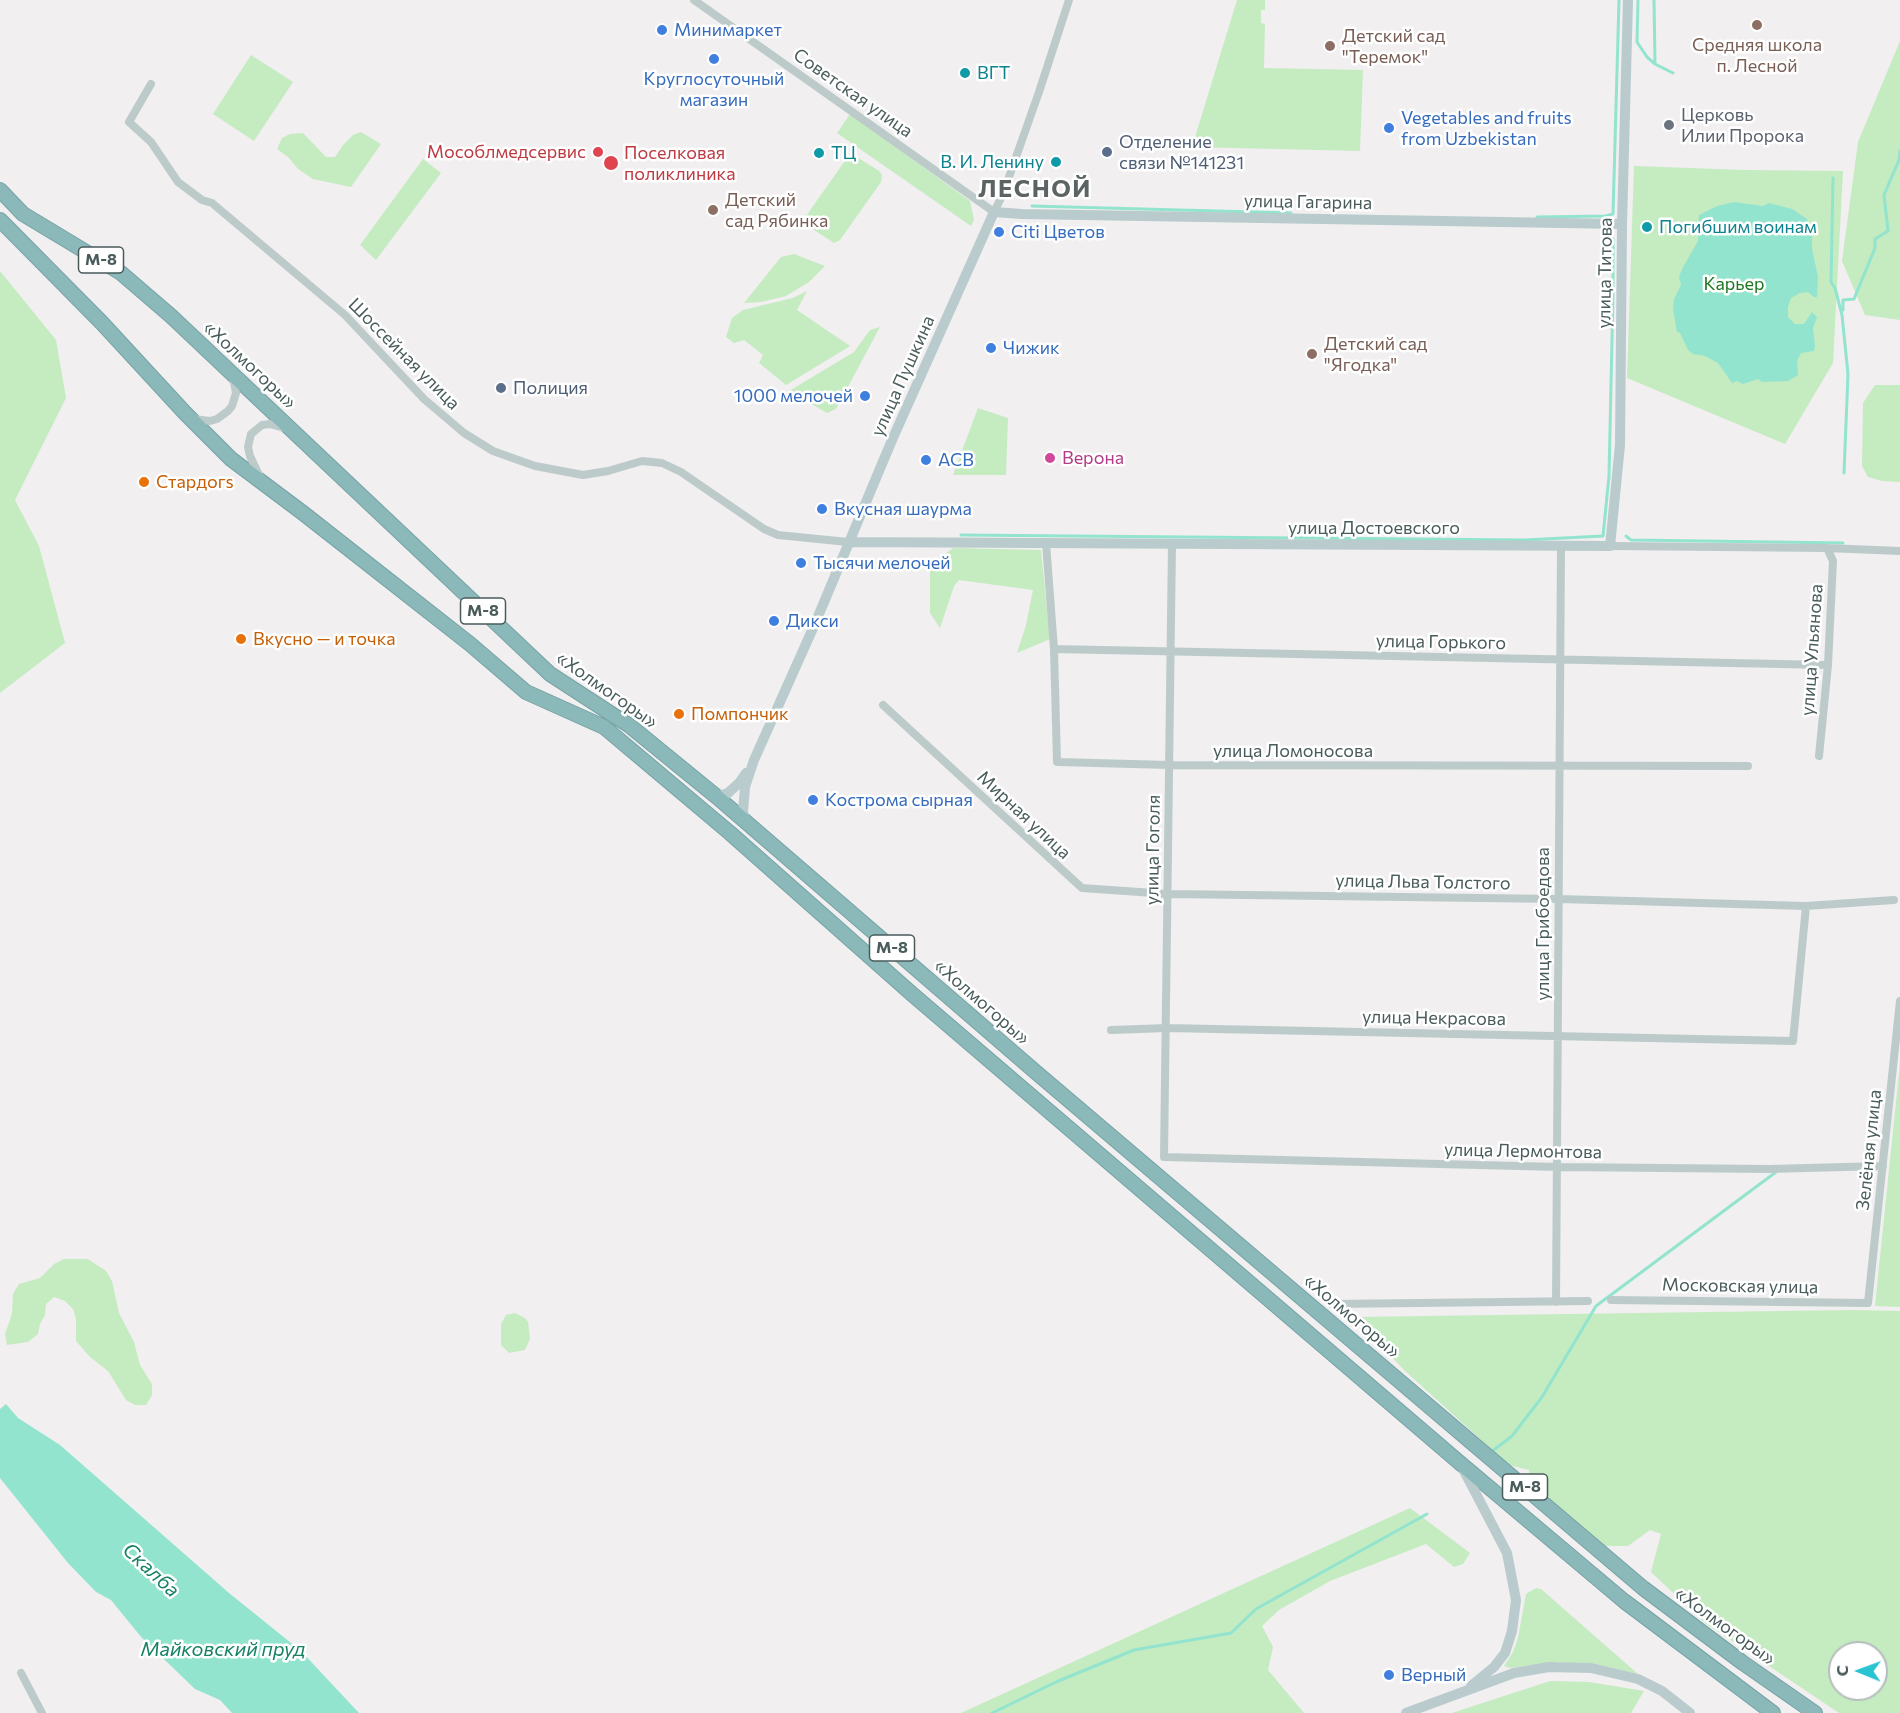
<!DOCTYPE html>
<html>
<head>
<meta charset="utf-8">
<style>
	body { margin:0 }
	#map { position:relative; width:1900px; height:1713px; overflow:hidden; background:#f1eff0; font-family:Commissioner,sans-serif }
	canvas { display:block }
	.north { position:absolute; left:1828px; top:1641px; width:60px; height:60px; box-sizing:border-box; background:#fff; border:2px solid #b6bdbd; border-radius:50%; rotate:271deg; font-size:16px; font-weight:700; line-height:24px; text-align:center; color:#495b5b }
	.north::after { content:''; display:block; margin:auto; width:21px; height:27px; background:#29c3d2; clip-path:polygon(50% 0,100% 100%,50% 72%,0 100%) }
</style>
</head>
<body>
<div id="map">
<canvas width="1900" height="1713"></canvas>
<div class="north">С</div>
</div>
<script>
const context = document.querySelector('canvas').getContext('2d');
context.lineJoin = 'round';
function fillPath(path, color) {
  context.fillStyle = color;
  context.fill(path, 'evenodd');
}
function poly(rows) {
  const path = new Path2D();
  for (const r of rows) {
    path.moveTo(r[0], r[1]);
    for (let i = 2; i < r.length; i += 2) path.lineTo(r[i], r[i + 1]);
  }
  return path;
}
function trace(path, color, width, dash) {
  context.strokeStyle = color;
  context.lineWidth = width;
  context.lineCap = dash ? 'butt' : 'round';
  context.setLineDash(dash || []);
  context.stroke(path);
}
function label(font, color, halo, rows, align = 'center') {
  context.font = font + ' Commissioner,sans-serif';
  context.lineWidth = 5;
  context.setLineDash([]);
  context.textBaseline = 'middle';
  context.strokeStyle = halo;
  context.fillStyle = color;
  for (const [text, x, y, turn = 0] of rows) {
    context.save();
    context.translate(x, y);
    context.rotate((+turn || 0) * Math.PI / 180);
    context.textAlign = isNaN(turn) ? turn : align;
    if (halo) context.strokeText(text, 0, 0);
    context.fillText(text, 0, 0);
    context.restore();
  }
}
fillPath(poly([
	[1237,0,1265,0,1265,10,1261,10,1261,23,1265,24,1264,68,1363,70,1360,151,1192,147],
	[1900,41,1900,320,1865,315,1842,261,1858,142],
	[251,55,293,82,254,141,213,114],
	[850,114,970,201,974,220,971,226,837,133],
	[361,132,381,144,351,187,313,179,298,169,288,157,277,149,282,138,290,134,303,133,326,157,335,157,343,145,353,135],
	[852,154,879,171,882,175,881,182,840,240,834,243,808,226,804,222,806,216,847,158],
	[423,159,441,173,376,260,360,245],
	[1634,166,1745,170,1843,171,1833,363,1785,444,1627,378],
	[794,254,825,266,809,282,786,296,761,302,744,303,781,257],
	[0,271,56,340,66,398,15,500,39,546,65,643,0,693],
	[807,291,797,310,850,346,786,385,759,363,763,355,744,340,734,343,726,337,732,318,743,310,793,298],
	[880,327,836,409,827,413,789,391,854,352,870,330],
	[1875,385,1900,385,1900,482,1882,481,1868,477,1862,466,1863,403],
	[978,408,1008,418,1006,475,953,475],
	[953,548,1041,550,1050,639,1017,653,1026,625,1033,590,959,580,954,586,940,628,930,613,930,566],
	[1900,1063,1900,1307,1875,1306],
	[64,1259,88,1259,106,1271,112,1281,119,1313,134,1342,140,1365,152,1384,152,1395,146,1405,135,1405,126,1400,108,1371,90,1357,76,1341,76,1319,73,1309,65,1301,54,1297,46,1304,45,1315,40,1324,38,1334,28,1342,7,1345,5,1334,12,1314,13,1294,19,1284,40,1278,54,1264],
	[1853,1310,1900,1311,1900,1713,1839,1713,1705,1623,1651,1572,1661,1534,1650,1530,1628,1546,1601,1546,1531,1486,1529,1470,1509,1465,1405,1371,1354,1317],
	[1840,1653,1876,1653,1876,1689,1840,1689],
	[515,1313,525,1318,528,1322,530,1339,525,1350,509,1353,501,1345,501,1324,506,1315],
	[1410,1508,1470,1553,1463,1564,1454,1567,1426,1544,1330,1581,1279,1610,1262,1626,1273,1647,1268,1670,1304,1713,961,1713],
	[1536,1588,1541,1589,1638,1674,1601,1666,1559,1662,1510,1668,1504,1666,1513,1652,1518,1638,1526,1594],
	[1550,1681,1589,1682,1644,1691,1631,1713,1452,1713]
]), '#c5ebc1');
fillPath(poly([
	[1734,202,1763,206,1769,203,1792,209,1807,219,1812,231,1812,249,1818,277,1817,297,1814,297,1808,292,1800,293,1791,298,1788,307,1788,317,1795,324,1804,324,1812,312,1817,317,1813,328,1815,346,1814,351,1801,353,1797,361,1798,375,1788,381,1762,382,1758,379,1743,384,1737,381,1732,383,1718,363,1705,356,1693,354,1688,350,1680,333,1677,332,1673,309,1674,299,1681,285,1679,277,1682,269,1698,241,1699,215,1717,206],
	[6,1404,18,1418,60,1445,229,1593,301,1651,359,1713,232,1713,220,1700,195,1689,142,1638,111,1600,96,1592,68,1563,0,1478,0,1409]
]), '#92e4ce');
trace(poly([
	[1638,0,1637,42,1647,57,1655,64,1673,73],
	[1654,0,1655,64],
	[1833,178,1831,282,1835,288,1842,315,1848,374,1844,473],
	[1032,206,1291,213],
	[1537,217,1606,216,1613,214,1619,0],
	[1843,310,1843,300,1854,299,1875,248,1875,239,1888,231,1884,195,1899,160,1900,151],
	[961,535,1524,540,1603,536,1609,476,1613,294,1613,239,1606,231],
	[1626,536,1631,540,1843,543],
	[1491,1452,1512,1436,1542,1397,1596,1306,1776,1172],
	[992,1713,1056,1682,1134,1650,1231,1633,1256,1609,1427,1514]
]), '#92e4ce', 3);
const highway = poly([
	[0,190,23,214,121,273,171,316,550,674,630,726,717,797,1038,1074,1643,1588,1743,1663,1815,1713],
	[0,220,102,323,185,413,231,459,303,513,470,644,526,692,604,727,730,833,912,994,1460,1463,1624,1601,1773,1713]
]);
trace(highway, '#76a3a5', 16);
trace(poly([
	[694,0,994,212,1003,194,1039,92,1069,0],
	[151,84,129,122,151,142,178,182,202,200,212,203,345,315,424,399,464,433,493,451,535,466,583,475,608,471,642,461,662,463,681,472,764,529,778,535,848,542],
	[194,419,210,421,217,419,228,411,232,406,236,393,233,377],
	[260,477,250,456,248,447,251,434,262,425,270,424,284,428],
	[1046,543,1054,649,1057,762,1169,765,1748,766],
	[1172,543,1164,1157,1558,1167,1769,1169,1883,1166],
	[1610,546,1827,548,1900,551],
	[1054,649,1828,665],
	[883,705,1082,888,1168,894,1559,899,1806,906,1894,900],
	[1819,756,1828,665,1833,561,1827,548],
	[1111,1030,1167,1028,1793,1041,1806,906],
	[1611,1300,1868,1303,1900,1001],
	[1556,1302,1561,546],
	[1332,1304,1588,1301],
	[21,1673,42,1713]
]), '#bccbca', 8);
trace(poly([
	[848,542,1610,546,1620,445,1622,224,1628,0],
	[717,797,728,793,739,783,746,773],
	[745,822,743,812,745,787,754,760,814,626,892,440,994,212,1022,214,1622,224],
	[1463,1469,1507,1553,1516,1600,1512,1631,1505,1653,1494,1667,1471,1686],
	[1406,1713,1514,1673,1549,1667,1591,1668,1638,1679,1662,1691,1690,1713]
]), '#b9cbcc', 10);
trace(highway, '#8bb8b9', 14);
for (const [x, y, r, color] of [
	[1757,25,6,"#8d6e63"],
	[662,30,6,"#3f7fe0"],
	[1330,46,6,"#8d6e63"],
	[714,59,6,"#3f7fe0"],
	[965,73,6,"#0f9aa8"],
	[1669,125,6,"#6b7280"],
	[1389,128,6,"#3f7fe0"],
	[598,152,6,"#e0444e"],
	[1107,152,6,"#5c6f8a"],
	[819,153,6,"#0f9aa8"],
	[1056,162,6,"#0f9aa8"],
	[611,163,8,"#e0444e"],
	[713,210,6,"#8d6e63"],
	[1647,227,6,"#0f9aa8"],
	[999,232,6,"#3f7fe0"],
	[991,348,6,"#3f7fe0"],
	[1312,354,6,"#8d6e63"],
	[501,388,6,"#5c6f8a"],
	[865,396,6,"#3f7fe0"],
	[1050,458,6,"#d1479c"],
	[926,460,6,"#3f7fe0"],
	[144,482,6,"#e8710a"],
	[822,509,6,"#3f7fe0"],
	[801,563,6,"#3f7fe0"],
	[774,621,6,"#3f7fe0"],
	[241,639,6,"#e8710a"],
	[679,714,6,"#e8710a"],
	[813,800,6,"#3f7fe0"],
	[1389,1675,6,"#3f7fe0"]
]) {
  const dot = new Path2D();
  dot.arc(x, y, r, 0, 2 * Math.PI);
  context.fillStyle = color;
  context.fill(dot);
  trace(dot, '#fff', 2);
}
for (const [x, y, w] of [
	[101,260,45],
	[483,611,45],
	[892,948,45],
	[1525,1487,45]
]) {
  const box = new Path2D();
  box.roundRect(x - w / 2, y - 13, w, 26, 4.5);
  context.fillStyle = '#fff';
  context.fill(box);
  trace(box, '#495b5b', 1.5);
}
label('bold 16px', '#495b5b', null, [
	["М-8",101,260],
	["М-8",483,611],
	["М-8",892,948],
	["М-8",1525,1487]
]);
label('18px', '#366cbe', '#fff', [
	["Минимаркет",674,30],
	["Круглосуточный",714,79,"center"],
	["магазин",714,100,"center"],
	["Vegetables and fruits",1401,118],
	["from Uzbekistan",1401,139],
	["Citi Цветов",1011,232],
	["Чижик",1003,348],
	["1000 мелочей",853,396,"right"],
	["АСВ",938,460],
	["Вкусная шаурма",834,509],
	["Тысячи мелочей",813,563],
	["Дикси",786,621],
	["Кострома сырная",825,800],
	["Верный",1401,1675]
], 'left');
label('18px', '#785e54', '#fff', [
	["Детский сад",1342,36],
	["\"Теремок\"",1342,57],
	["Средняя школа",1757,45,"center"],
	["п. Лесной",1757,66,"center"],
	["Детский",725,200],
	["сад Рябинка",725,221],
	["Детский сад",1324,344],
	["\"Ягодка\"",1324,365]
], 'left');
label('18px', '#0d838f', '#fff', [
	["ВГТ",977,73],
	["ТЦ",831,153],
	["В. И. Ленину",1044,162,"right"],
	["Погибшим воинам",1659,227]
], 'left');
label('18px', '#495b5b', '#fff', [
	["Советская улица",853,93,35],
	["улица Гагарина",1308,202,1],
	["улица Титова",1605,273,-89],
	["Шоссейная улица",404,354,45],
	["«Холмогоры»",250,365,43],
	["улица Пушкина",903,376,-66],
	["улица Достоевского",1374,528],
	["улица Горького",1441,642,1],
	["улица Ульянова",1812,650,-86],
	["«Холмогоры»",607,690,35],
	["улица Ломоносова",1293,751],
	["Мирная улица",1024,815,43],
	["улица Гоголя",1153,850,-89],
	["улица Льва Толстого",1423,882,1],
	["улица Грибоедова",1543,924,-90],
	["«Холмогоры»",982,1002,41],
	["улица Некрасова",1434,1018,1],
	["Зелёная улица",1869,1150,-84],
	["улица Лермонтова",1523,1151,1],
	["Московская улица",1740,1286,1],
	["«Холмогоры»",1352,1316,40],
	["«Холмогоры»",1725,1626,36]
]);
label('18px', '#5b616d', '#fff', [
	["Церковь",1681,115],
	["Илии Пророка",1681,136]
], 'left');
label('18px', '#4e5e75', '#fff', [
	["Отделение",1119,142],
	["связи №141231",1119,163],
	["Полиция",513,388]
], 'left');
label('18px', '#be3a42', '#fff', [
	["Мособлмедсервис",586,152],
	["Поселковая",624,153,"left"],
	["поликлиника",624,174,"left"]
], 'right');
label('18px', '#1f7621', '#fff', [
	["Карьер",1734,284]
]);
label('18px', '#b23c85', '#fff', [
	["Верона",1062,458]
], 'left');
label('18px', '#c56008', '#fff', [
	["Стардогs",156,482],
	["Вкусно — и точка",253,639],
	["Помпончик",691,714]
], 'left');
label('italic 20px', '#178265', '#fff', [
	["Скалба",151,1570,43],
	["Майковский пруд",223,1649]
]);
context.letterSpacing = '1.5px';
label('bold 24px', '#5c6363', '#fff', [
	["ЛЕСНОЙ",1035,189]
]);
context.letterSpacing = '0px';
</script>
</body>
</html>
